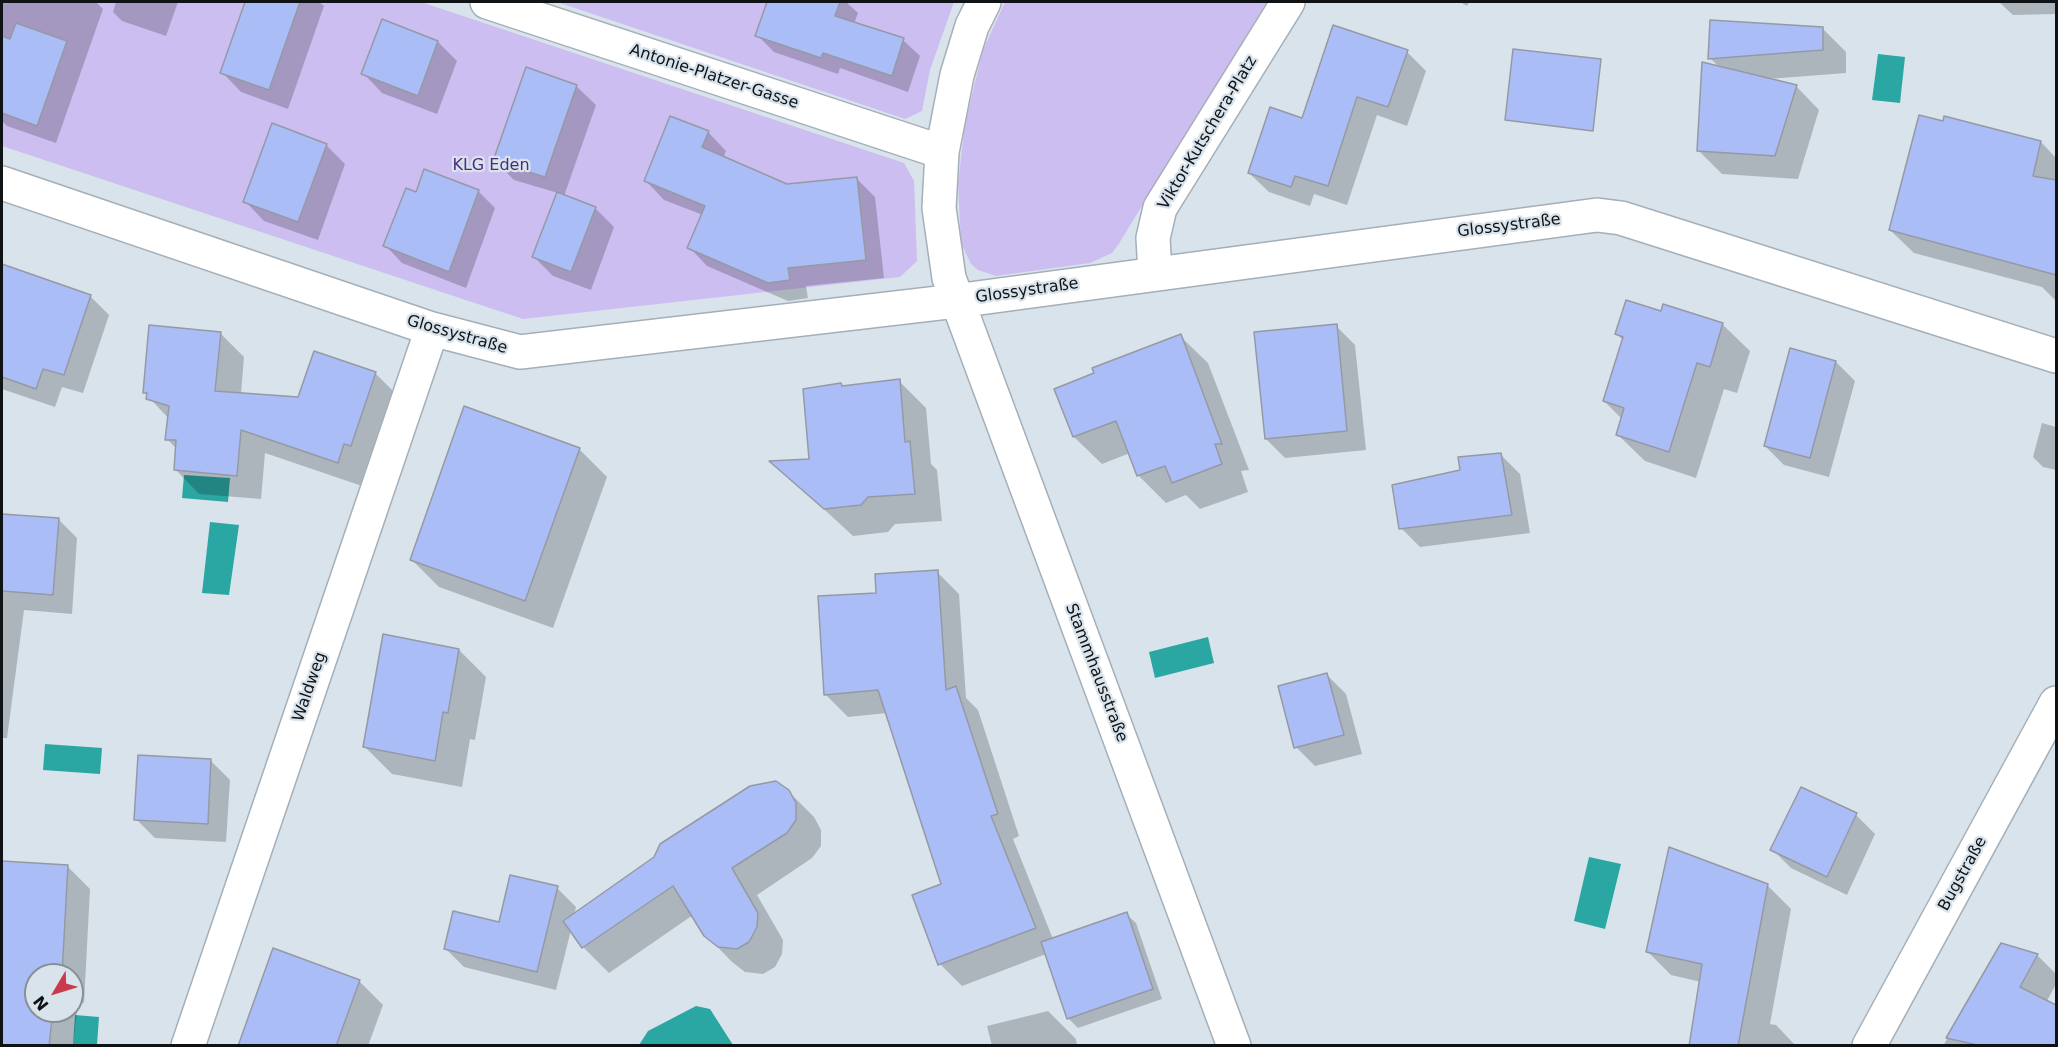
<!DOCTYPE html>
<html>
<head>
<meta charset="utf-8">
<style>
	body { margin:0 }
	#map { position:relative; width:2058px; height:1047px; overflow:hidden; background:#d8e3ec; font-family:"DejaVu Sans",sans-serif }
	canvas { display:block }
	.frame { position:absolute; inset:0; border:3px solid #0f1316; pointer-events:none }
	.north { position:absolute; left:24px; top:963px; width:60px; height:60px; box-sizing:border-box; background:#d8e3ec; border:2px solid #889096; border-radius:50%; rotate:232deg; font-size:16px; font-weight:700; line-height:24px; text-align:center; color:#0f1316 }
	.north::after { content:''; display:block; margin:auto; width:21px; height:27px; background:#ca394c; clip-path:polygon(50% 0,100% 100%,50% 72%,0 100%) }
</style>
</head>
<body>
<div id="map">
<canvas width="2058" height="1047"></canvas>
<div class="frame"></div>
<div class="north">N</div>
</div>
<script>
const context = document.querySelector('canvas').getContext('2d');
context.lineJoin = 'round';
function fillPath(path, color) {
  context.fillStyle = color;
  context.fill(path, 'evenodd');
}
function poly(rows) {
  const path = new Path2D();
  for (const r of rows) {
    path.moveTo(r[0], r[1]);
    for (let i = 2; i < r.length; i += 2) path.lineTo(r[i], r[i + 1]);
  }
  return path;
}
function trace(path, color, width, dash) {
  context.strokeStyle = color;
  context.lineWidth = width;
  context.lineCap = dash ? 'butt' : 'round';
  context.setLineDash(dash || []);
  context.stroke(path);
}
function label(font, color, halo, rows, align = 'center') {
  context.font = font + ' "DejaVu Sans",sans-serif';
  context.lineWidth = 4.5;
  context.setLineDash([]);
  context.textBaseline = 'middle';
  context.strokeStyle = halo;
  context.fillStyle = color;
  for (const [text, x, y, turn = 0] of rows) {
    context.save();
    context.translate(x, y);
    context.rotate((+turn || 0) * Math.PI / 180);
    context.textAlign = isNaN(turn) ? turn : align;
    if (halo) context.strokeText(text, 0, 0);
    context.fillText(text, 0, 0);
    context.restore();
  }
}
fillPath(poly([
	[2,2,421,2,904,163,914,181,917,261,900,277,523,319,2,146],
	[557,2,954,2,930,70,922,111,905,119],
	[1005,2,1267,2,1118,245,1112,253,1090,263,996,276,978,270,971,264,961,243,958,184,965,123,983,50]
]), '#cdbef1');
fillPath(poly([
	[1878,54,1905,57,1900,103,1872,100],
	[184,475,230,478,228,502,182,498],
	[210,522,239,525,229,595,202,593],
	[1208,637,1214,663,1155,678,1149,652],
	[45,744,102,748,100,774,43,770],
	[1589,857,1621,864,1605,929,1574,921],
	[696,1006,710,1009,733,1045,639,1045,648,1031],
	[75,1015,99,1017,97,1045,73,1045]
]), '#2ba7a3');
fillPath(poly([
	[2,2,96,2,103,9,56,143,7,126,2,121],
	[116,2,178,2,166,36,122,21,113,12],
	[247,2,319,2,324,6,288,109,241,92,222,72],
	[768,2,846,2,858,13,854,24,903,40,920,56,908,92,840,68,838,74,774,52,757,35],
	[1460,2,1469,2,1467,6],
	[1999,2,2056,2,2056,14,2013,15],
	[1822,28,1846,52,1846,73,1768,79,1796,86,1819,110,1798,179,1722,174,1699,151,1719,67,1710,58],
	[438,42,457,61,437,114,382,93,363,73],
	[1407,52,1426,71,1407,126,1377,115,1347,205,1314,194,1310,206,1269,192,1249,173],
	[576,86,596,105,564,196,595,208,614,227,591,290,553,276,534,257,558,193,514,180,495,161],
	[708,132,726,151,723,158,787,186,857,179,875,197,884,278,806,286,808,298,788,301,707,266,689,247,703,215,664,200,646,181],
	[2041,142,2056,158,2056,301,2042,287,1914,253,1890,230],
	[326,145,345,164,318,240,264,221,245,201],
	[478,191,495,208,466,288,402,263,385,245,416,193],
	[3,266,90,296,109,315,83,393,62,387,55,407,2,389],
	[1662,313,1722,324,1750,351,1737,393,1724,389,1696,478,1645,461,1617,434,1622,419,1604,401,1624,341,1617,334],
	[1336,326,1355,345,1366,450,1285,458,1266,439],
	[220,333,244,357,241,394,299,398,375,373,400,398,362,486,265,453,261,499,199,494,175,469,177,449,167,439,169,419,145,393],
	[1180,336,1208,363,1249,470,1241,471,1248,492,1200,509,1186,495,1166,503,1139,476,1130,453,1102,464,1074,437,1056,389],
	[1836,362,1855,381,1829,477,1784,465,1765,446],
	[899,381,926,408,931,464,937,470,942,521,895,524,888,532,853,536,773,462,811,460,841,384,843,387],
	[2042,423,2056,427,2056,470,2043,467,2033,457],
	[579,449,607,477,553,628,439,587,412,560],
	[1501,455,1520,474,1530,533,1420,547,1401,528,1461,472],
	[2,515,58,519,77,538,72,614,24,610,7,738,2,738],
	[937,572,959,594,966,698,978,710,1019,836,1013,839,1053,939,1126,914,1136,923,1162,999,1078,1028,1068,1018,1046,954,962,986,940,964,943,885,887,713,848,717,826,695,878,594],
	[459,650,486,677,475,740,470,739,462,787,392,774,364,746],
	[1327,675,1346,694,1362,754,1315,766,1296,747],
	[211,761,230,780,226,842,155,838,136,819],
	[788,791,814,817,821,830,821,846,812,858,757,895,783,940,782,954,775,967,763,974,745,972,732,962,706,935,693,915,609,973,583,947,571,930,556,990,464,967,445,948,500,924,557,888,576,907,574,915],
	[1856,815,1875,834,1847,895,1791,868,1772,849],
	[2,862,68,867,90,889,84,1003,78,1002,73,1046,2,1046],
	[36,975,72,975,72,1011,36,1011],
	[1767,885,1791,909,1770,1024,1776,1025,1796,1046,1691,1046,1701,982,1671,975,1648,952],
	[2002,945,2037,955,2056,974,2056,984,2047,1001,2056,1006,2056,1046,1943,1046],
	[359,981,383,1005,368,1046,248,1046],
	[1048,1011,1076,1039,1077,1046,992,1046,987,1026]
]), '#0003');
const building = poly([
	[245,2,300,2,269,90,220,73,245,2],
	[767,2,840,2,835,16,904,38,892,76,823,53,821,58,755,36,767,2],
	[382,19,438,41,418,96,361,74,382,19],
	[1710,20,1823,27,1823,50,1708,59,1710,20],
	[16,23,67,41,37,126,2,113,2,36,10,39,16,23],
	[1333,25,1408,50,1388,107,1357,97,1328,186,1295,176,1291,187,1248,173,1270,107,1302,118,1333,25],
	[1513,49,1601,59,1593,131,1505,120,1513,49],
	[1702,62,1797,85,1775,156,1697,151,1702,62],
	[526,67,577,85,545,177,493,161,526,67],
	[1919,115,1943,121,1944,116,2041,141,2033,176,2056,180,2056,275,1889,230,1919,115],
	[670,116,709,131,702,147,787,184,857,177,866,260,788,268,790,280,768,283,687,248,705,206,644,181,670,116],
	[272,123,327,144,298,222,243,202,272,123],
	[424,169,479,190,449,272,383,246,406,188,416,192,424,169],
	[557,192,596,207,571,272,532,257,557,192],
	[2,264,91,295,64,375,43,369,36,389,2,377,2,264],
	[1626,300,1661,311,1663,304,1723,323,1710,367,1697,363,1669,452,1616,435,1624,408,1603,401,1623,337,1615,334,1626,300],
	[1337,324,1347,431,1265,439,1254,332,1337,324],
	[149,325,221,332,215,391,298,397,314,351,376,372,351,446,344,444,338,463,241,430,237,476,174,470,176,440,165,440,169,406,146,399,147,393,143,393,149,325],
	[1181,334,1222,444,1215,444,1222,464,1172,483,1165,466,1137,476,1116,421,1073,437,1054,389,1094,373,1092,368,1181,334],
	[1790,348,1836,361,1810,458,1764,446,1790,348],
	[900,379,905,442,910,441,915,494,868,497,861,505,824,509,769,461,809,459,803,389,841,383,842,386,900,379],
	[464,406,580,448,525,601,410,560,464,406],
	[1501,453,1512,515,1399,529,1392,485,1460,470,1458,457,1501,453],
	[2,514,59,518,53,595,2,591,2,514],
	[938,570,946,690,956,686,998,814,991,816,1036,928,938,965,912,895,941,884,878,690,824,695,818,596,876,593,875,574,938,570],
	[383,634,459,649,448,713,443,712,435,761,363,747,383,634],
	[1327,673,1344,735,1294,748,1278,686,1327,673],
	[138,755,211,759,208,824,134,820,138,755],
	[776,781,789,790,796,803,796,820,787,833,732,868,758,913,757,927,749,942,737,949,718,947,704,936,673,886,582,948,563,921,654,857,660,844,750,786,776,781],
	[1801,787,1857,813,1827,877,1770,850,1801,787],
	[1669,847,1768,884,1738,1046,1689,1046,1702,964,1646,952,1669,847],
	[2,861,68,865,62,975,36,975,36,1011,53,1011,49,1046,2,1046,2,861],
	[510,875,558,886,537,972,444,949,453,911,499,922,510,875],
	[1127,912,1153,989,1067,1019,1041,942,1127,912],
	[2001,943,2038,954,2020,987,2056,1005,2056,1046,1982,1046,1946,1038,2001,943],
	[273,948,360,980,336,1046,238,1046,273,948]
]);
fillPath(building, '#abbdf6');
trace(building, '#9599a5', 1.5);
const minor = poly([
	[487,2,942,152],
	[984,2,972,26,957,75,942,152,939,208,949,278,1234,1046],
	[2,183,432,329,520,352,956,301,1597,215,1621,218,2056,356],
	[1155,273,1153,238,1160,208,1288,2],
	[188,1046,432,329],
	[1869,1046,2056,703]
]);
trace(minor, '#a5afb8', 36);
trace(minor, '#fff', 33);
label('16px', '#0f1316', '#d8e3ec', [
	["Antonie-Platzer-Gasse",714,77,18],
	["Viktor-Kutschera-Platz",1208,133,-59],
	["Glossystraße",1509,226,-7],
	["Glossystraße",1027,291,-8],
	["Glossystraße",457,335,16],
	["Stammhausstraße",1096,673,69],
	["Waldweg",310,687,-71],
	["Bugstraße",1963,874,-61]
]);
label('16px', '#4c2b7e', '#d8e3ec', [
	["KLG Eden",491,166]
]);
</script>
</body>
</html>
